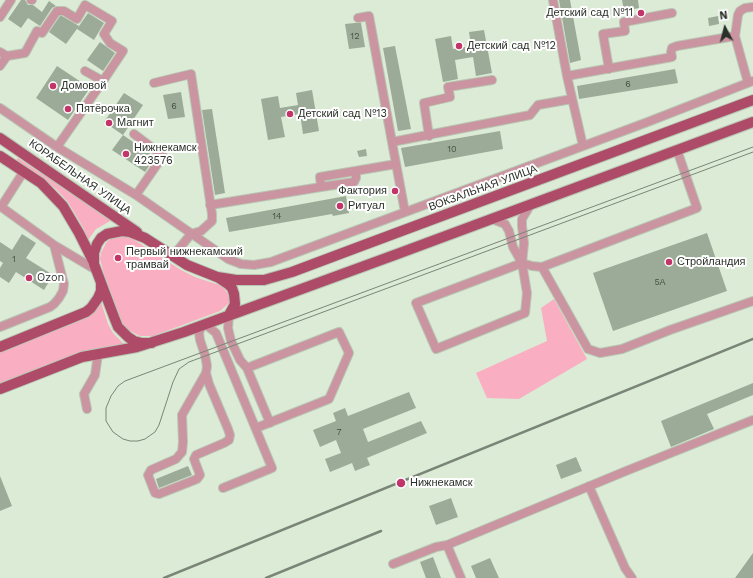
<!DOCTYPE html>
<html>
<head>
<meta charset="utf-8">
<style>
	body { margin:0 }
	#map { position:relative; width:753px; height:578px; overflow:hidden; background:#dbebd5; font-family:"Work Sans",sans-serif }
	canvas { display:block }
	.north { position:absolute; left:705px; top:8px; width:40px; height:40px; -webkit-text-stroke:3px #fff; paint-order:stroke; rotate:353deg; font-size:11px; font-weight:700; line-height:16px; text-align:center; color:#2a3129 }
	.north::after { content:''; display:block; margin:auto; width:14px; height:18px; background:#2a3129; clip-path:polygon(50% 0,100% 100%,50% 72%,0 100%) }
</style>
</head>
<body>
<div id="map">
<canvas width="753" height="578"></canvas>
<div class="north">N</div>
</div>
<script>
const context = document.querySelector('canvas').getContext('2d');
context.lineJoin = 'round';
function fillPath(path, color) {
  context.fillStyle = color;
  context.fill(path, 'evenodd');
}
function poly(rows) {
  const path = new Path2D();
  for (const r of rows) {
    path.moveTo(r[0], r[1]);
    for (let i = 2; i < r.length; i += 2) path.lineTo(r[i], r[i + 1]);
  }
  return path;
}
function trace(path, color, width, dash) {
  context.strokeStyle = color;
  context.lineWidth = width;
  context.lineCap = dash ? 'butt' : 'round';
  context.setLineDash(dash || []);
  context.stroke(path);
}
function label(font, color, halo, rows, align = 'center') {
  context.font = font + ' "Work Sans",sans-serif';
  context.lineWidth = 4;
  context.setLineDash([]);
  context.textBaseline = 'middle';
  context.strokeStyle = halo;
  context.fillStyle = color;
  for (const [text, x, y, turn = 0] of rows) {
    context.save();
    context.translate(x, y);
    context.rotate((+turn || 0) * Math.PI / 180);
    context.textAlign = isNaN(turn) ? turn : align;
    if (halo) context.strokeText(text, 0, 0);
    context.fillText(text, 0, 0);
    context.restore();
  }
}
fillPath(poly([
	[18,158,112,220,96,229,88,240,84,229,68,202,56,189,44,179,16,160],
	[122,236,127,236,133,239,181,270,195,277,219,285,224,288,229,296,229,303,220,311,153,336,140,336,128,330,123,324,119,314,104,274,100,259,101,253,106,243,110,239],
	[554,299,587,359,519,399,487,398,476,373,547,341,541,308],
	[101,302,108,324,113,333,124,344,85,351,0,384,0,352,83,319,92,314,97,309]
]), '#f9afc1');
fillPath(poly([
	[21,0,25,0,28,5,33,5,42,12,49,1,56,6,52,8,40,26,28,18,21,28,8,19],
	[559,0,570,0,581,60,570,63],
	[622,0,638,0,639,8,624,11],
	[88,13,104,23,94,40,77,29],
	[60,16,62,16,79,26,66,44,49,32],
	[718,16,719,24,709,26,708,18],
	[355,23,361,23,365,47,349,49,345,24],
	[484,30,492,73,476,76,473,57,455,60,458,79,443,82,435,39,451,36,453,49,471,46,469,32],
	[100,42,115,53,103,71,87,60],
	[395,46,411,129,398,131,383,48],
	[57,66,90,88,68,120,36,98],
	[675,69,678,83,579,99,577,86],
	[312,90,319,131,303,134,300,114,281,117,285,137,268,140,261,99,278,96,280,108,298,105,296,93],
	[181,92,185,117,168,119,163,95],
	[124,93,143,105,123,135,104,122],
	[212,109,225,193,215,195,202,110],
	[500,131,503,149,405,167,401,148],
	[123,135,155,157,145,172,112,150],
	[366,149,367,156,359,157,357,151],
	[346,196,349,213,333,216,332,214,229,232,226,218],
	[707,233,727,291,613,331,593,273],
	[22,234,36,243,26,258,53,275,44,290,16,272,9,283,0,277,0,268,3,263,0,261,0,242,12,250],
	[753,383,753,395,707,414,714,429,671,447,661,421],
	[409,392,416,408,363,429,368,442,421,421,427,433,367,458,370,465,355,471,352,463,330,472,325,459,341,453,336,440,320,447,313,430,336,421,333,413,345,408,348,416],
	[576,457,582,471,561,479,556,465],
	[188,466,192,475,159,488,156,479],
	[0,476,12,506,0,511],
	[451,498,458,517,436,525,429,506],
	[753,553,753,578,735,578],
	[433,557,441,578,426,578,420,562],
	[490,558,499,578,476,578,471,566]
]), '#9cab97');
const minor = poly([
	[31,0,32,0],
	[553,0,567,76],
	[0,17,11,0],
	[358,18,369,16,392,142],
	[0,52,7,56,0,66],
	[7,56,25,53,37,31,42,33,57,11,64,11,77,19,85,5,112,21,104,34,110,43,123,51,103,81],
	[609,69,603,34,625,31,624,22,672,13],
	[154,83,191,74,212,214,212,221,201,231,191,234,173,256],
	[748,83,735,36,738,15,740,11,745,8,753,7],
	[0,108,57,147,136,195,228,259,241,264,254,265,271,262,645,123,753,81],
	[134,134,163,156,136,195],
	[429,136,424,103,450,97,448,87,492,80],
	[583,146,567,76,672,57,671,52,672,48,677,46,735,36],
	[57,147,103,81,85,71],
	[321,187,354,182,356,178,356,171],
	[210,205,321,187,320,177,396,164],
	[0,206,54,245,96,270],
	[1,207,24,171],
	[405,212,392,142,530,115,538,105,572,99],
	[492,219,505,224,509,231,513,247,522,263,532,266,542,267,697,208,677,150],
	[522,263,527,293,525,313,436,349,416,303,522,263],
	[522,263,524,243,522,226,522,219,531,204],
	[542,267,588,349,600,353,622,349,670,330,753,301],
	[229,315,228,328,231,341,240,360,247,368,270,423],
	[205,324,216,333,272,468,223,488],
	[202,325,199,333,200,340,205,355,207,366,206,373,182,415,183,442,182,452,176,459,151,470,148,475,155,493,159,494,197,479,200,475,194,459,196,455,224,443,229,440,230,435,228,429,209,384,206,373],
	[0,327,50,307,54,304,59,298,63,291,64,284,54,245],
	[247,368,339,332,349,353,329,399,256,428],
	[87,409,84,394,95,375,98,354],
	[589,486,625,568,632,578],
	[447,545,461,578],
	[393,564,436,547,447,545,626,471,753,420]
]);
const major = poly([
	[0,138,137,232],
	[0,156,41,183,63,206,79,233,93,261],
	[219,278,228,284,232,288,234,294,235,304,229,315],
	[152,343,142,343,134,341,128,337,118,327,114,317,94,264,94,253,97,244,101,238,107,234,122,231,130,232,145,238,187,265,217,277,236,280,264,280,292,272,364,245,753,100],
	[0,347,86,312,91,308,98,298,101,291,101,285],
	[0,389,82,357,137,347,184,332,400,253,753,122]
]);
trace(minor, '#b8c6b3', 10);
trace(major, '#b8c6b3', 12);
trace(minor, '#cb94a1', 8);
trace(major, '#ad4b68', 10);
trace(poly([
	[753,147,125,381,118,386,111,396,106,408,106,421,113,432,123,439,130,441,138,441,145,439,155,432,159,425,173,382,179,369,189,362,753,152]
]), '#7a8577', 1);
trace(poly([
	[164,578,753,339],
	[266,578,381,531]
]), '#7a8577', 2.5);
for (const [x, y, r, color] of [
	[641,13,4,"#c23568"],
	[459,46,4,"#c23568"],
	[53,86,4,"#c23568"],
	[68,109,4,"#c23568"],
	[290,114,4,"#c23568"],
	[109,123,4,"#c23568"],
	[126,154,4,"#c23568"],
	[395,191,4,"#c23568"],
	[340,206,4,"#c23568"],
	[118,258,4,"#c23568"],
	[669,262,4,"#c23568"],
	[29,278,4,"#c23568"],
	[401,483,5,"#c23568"]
]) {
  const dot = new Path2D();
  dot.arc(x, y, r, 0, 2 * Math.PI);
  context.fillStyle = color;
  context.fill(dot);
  trace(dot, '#fff', 1.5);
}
label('9px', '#465044', null, [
	["12",355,36],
	["6",628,84],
	["6",174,106],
	["10",452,149],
	["14",277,216],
	["1",14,259],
	["5А",660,282],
	["7",339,432]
]);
label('11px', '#2a3129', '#fff', [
	["Детский сад №11",633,13,"right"],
	["Детский сад №12",467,46],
	["Домовой",61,86],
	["Пятёрочка",76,109],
	["Детский сад №13",298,114],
	["Магнит",117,123],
	["Нижнекамск",134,148],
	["423576",134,161],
	["Фактория",387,191,"right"],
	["Ритуал",348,206],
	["Первый нижнекамский",126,252],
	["трамвай",126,265],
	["Стройландия",677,262],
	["Ozon",37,278],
	["Нижнекамск",410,483]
], 'left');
label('11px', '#2a3129', '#fff', [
	["КОРАБЕЛЬНАЯ УЛИЦА",80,177,35],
	["ВОКЗАЛЬНАЯ УЛИЦА",483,188,-20]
]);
</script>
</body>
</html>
